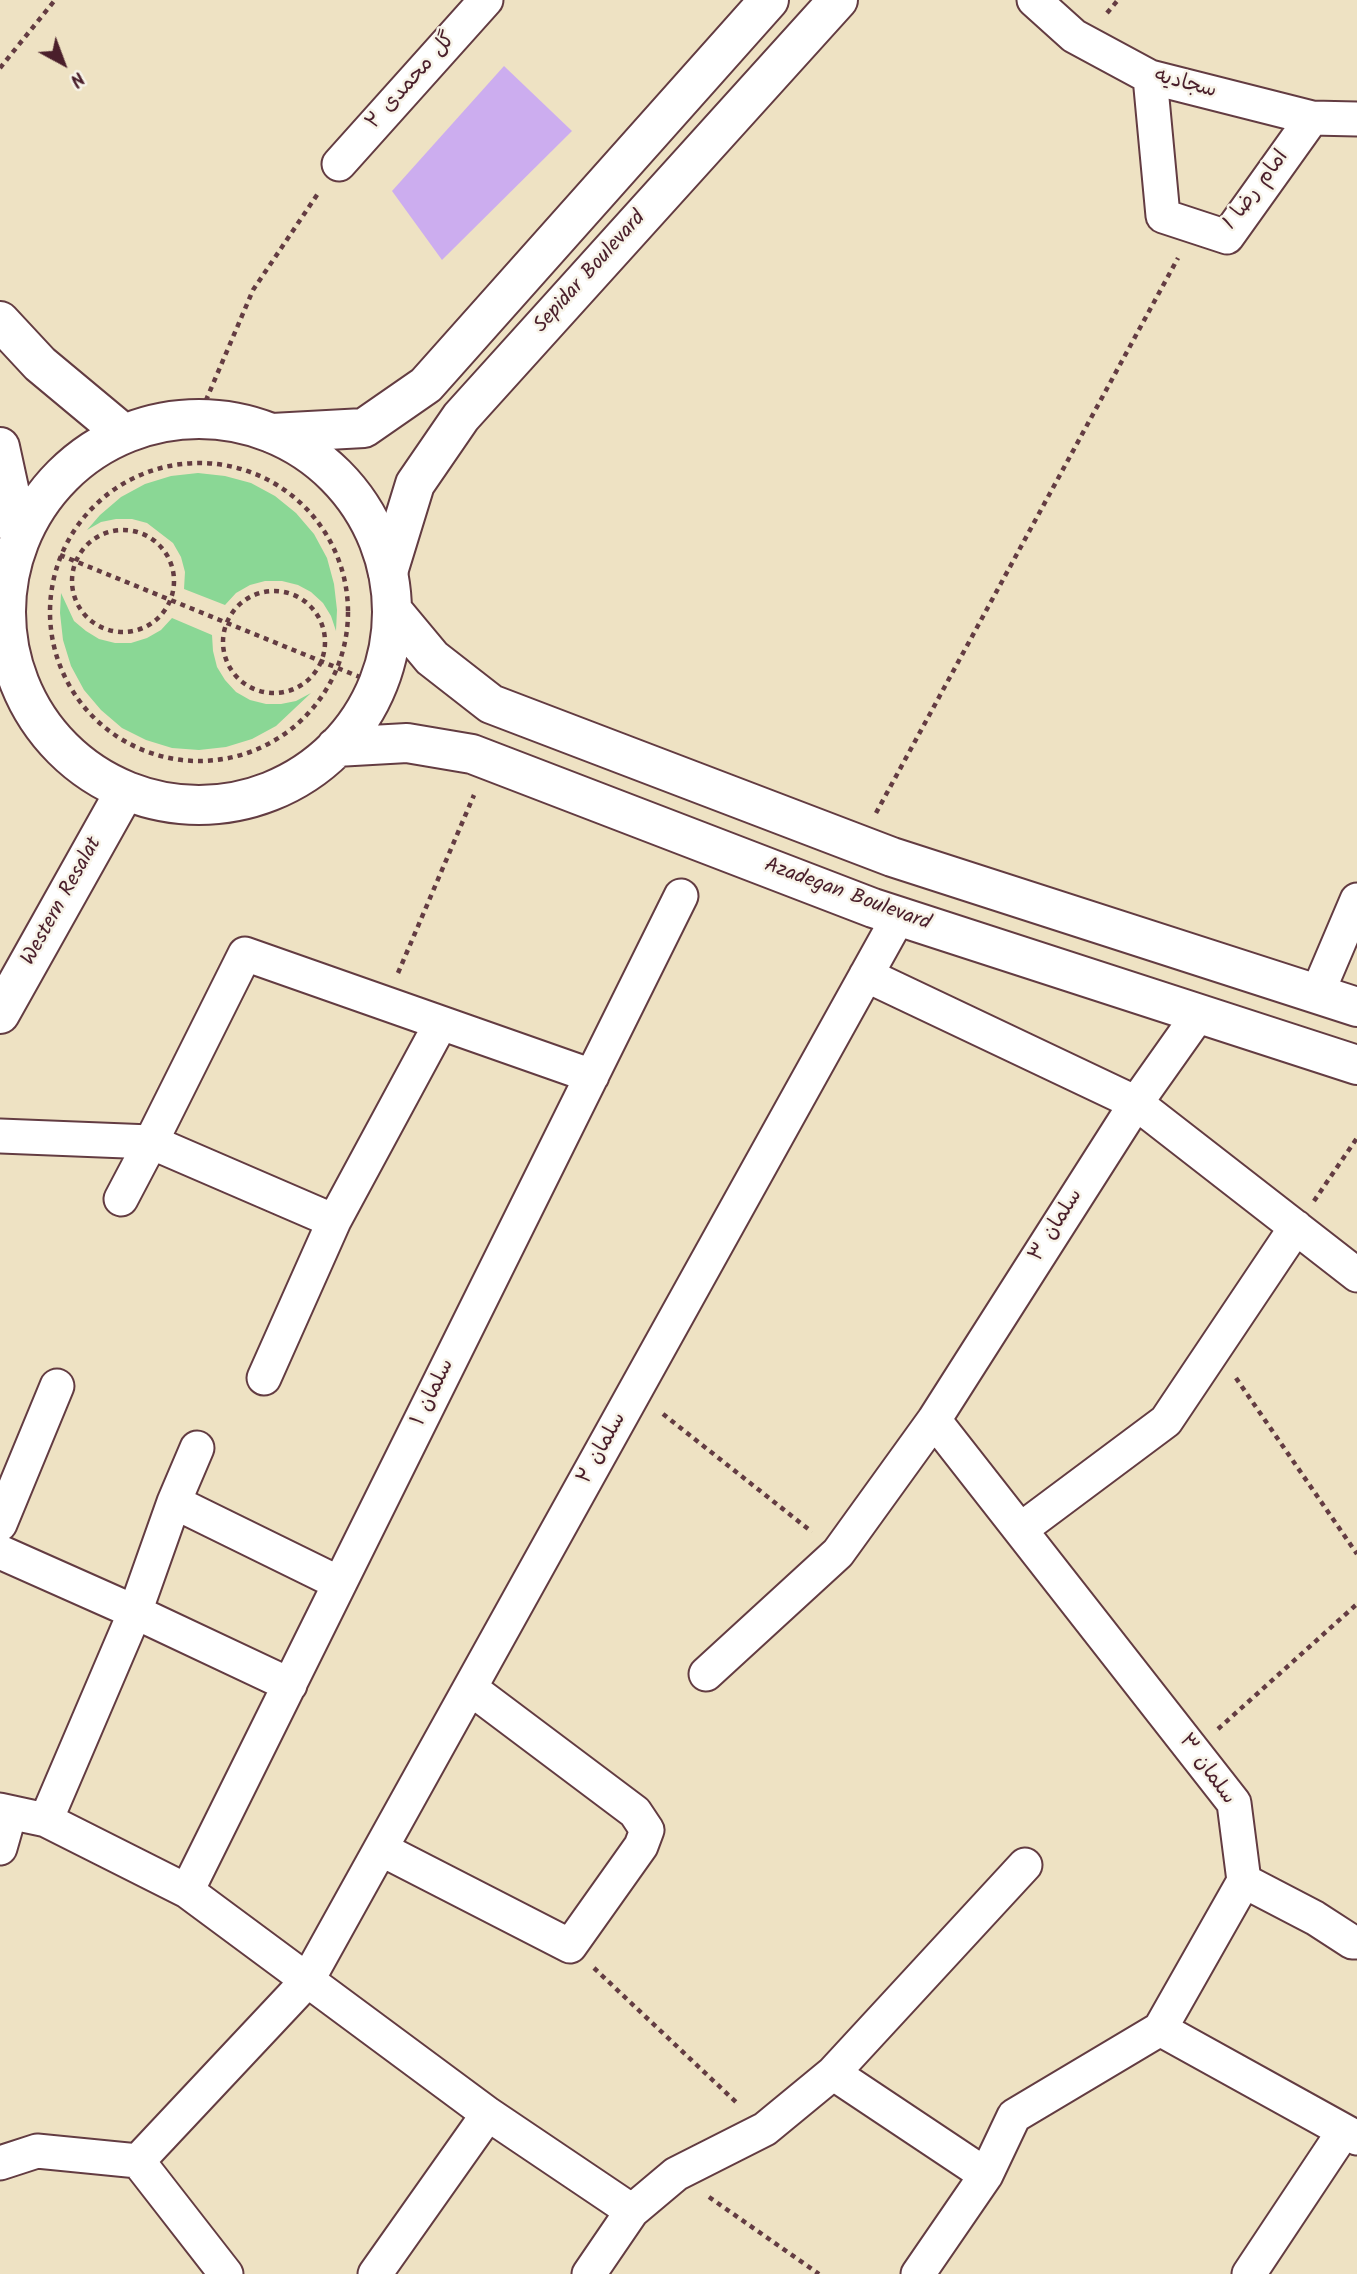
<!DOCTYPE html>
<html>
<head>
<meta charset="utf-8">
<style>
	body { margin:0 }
	#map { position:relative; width:1357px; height:2274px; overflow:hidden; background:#eee2c3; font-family:Kalam,sans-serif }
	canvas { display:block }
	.north { position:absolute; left:28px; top:28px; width:70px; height:70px; -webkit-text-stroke:5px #f7f3e8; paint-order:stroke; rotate:139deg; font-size:19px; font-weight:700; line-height:28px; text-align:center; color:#4a1f2b }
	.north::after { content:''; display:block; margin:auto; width:24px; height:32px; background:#4a1f2b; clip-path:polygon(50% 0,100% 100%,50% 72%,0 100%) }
</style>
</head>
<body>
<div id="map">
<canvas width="1357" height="2274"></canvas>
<div class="north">N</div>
</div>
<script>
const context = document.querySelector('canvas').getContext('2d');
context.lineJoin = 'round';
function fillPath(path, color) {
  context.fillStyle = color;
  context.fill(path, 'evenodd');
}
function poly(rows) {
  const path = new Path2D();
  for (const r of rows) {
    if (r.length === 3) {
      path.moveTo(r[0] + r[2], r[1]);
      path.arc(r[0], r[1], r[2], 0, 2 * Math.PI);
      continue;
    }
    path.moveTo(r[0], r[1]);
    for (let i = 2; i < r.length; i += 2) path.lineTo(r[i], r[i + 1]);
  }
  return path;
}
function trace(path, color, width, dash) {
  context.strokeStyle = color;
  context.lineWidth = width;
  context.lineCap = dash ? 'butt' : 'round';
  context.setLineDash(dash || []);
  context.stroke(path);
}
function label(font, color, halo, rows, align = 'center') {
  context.font = font + ' Kalam,"Playpen Sans Arabic",sans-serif';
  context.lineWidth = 5;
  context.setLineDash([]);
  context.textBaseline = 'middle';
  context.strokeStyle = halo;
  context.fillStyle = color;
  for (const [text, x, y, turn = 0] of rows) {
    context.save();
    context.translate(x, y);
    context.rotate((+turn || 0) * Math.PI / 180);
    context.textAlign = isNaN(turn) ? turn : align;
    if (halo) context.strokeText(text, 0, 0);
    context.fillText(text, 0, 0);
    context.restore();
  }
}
fillPath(poly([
	[198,473,225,476,251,483,275,496,296,513,314,534,327,558,334,584,337,610,336,631,331,616,323,603,311,592,298,585,282,581,265,581,250,585,236,593,225,605,184,589,185,572,181,557,173,543,147,523,132,519,116,519,101,522,87,530,100,515,121,497,145,484,171,476],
	[61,593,74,621,86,631,99,639,115,643,131,643,147,638,161,630,172,618,212,635,213,651,217,667,225,680,236,692,250,700,266,704,281,704,296,701,311,693,276,726,252,739,226,747,199,750,172,748,146,740,122,728,101,710,84,690,71,666,63,640,60,613]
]), '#8ad795');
fillPath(poly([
	[504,66,572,131,442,260,392,191]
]), '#ccadef');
const minor = poly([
	[1034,0,1074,36,1150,77,1312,118,1357,119],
	[1150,77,1163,216,1227,237,1312,118],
	[339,164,486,0],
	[866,975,1136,1103,1357,1275],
	[1317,994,1357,900],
	[0,1136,151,1142,245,954,592,1076],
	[121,1199,151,1142,334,1221],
	[264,1378,334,1221,441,1023],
	[174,1502,339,1583],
	[0,1524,57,1386],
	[1020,1530,1166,1421,1296,1227],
	[0,1552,135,1612,290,1685],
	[706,1674,838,1553,934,1420,1136,1103,1199,1014],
	[0,1810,46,1820,187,1891,488,2114,632,2211,676,2174,765,2129,833,2073,986,2175],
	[46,1820,135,1612,174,1502,197,1448],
	[0,1848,10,1813],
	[381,1849,570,1946,641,1846,647,1830,635,1812,470,1688],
	[1244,1881,1315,1918,1352,1942,1357,1942],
	[187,1891,681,896],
	[1160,2029,1357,2138],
	[833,2073,1025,1865],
	[138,2161,307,1981,899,916],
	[0,2163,37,2151,138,2161,226,2274],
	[375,2274,488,2114],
	[589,2274,632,2211],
	[918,2274,986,2175,1014,2116,1160,2029,1244,1881,1234,1803,934,1420],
	[1249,2274,1344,2131]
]);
const tertiary = poly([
	[272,433,364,428,426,385,769,0],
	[388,572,415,484,461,417,838,0]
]);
const secondary = poly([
	[0,1014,125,791]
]);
const primary = poly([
	[0,321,40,364,124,434],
	[199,612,193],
	[0,447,20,539],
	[392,610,432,658,491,704,892,857,1357,1007],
	[336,747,407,743,472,754,873,908,1357,1065]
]);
trace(minor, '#633c42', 37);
trace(tertiary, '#633c42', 42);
trace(secondary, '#633c42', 42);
trace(primary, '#633c42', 42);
trace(poly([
	[1107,13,1118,0],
	[0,68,55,0],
	[198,419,253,290,319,192],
	[199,612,149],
	[123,581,51],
	[60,555,377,684],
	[274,642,51],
	[876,813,1178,258],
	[398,973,474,795],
	[1314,1201,1357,1138],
	[1236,1378,1357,1554],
	[663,1414,812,1532],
	[1218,1729,1357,1604],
	[594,1968,738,2104],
	[709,2197,819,2274]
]), '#633c42', 4.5, [5, 5]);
trace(minor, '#fff', 33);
trace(tertiary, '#fff', 38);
trace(secondary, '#fff', 38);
trace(primary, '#fff', 38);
label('21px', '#4a1f2b', '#f7f3e8', [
	["گل محمدی ۲",412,82,-48],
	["سجادیه",1185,85,15],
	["امام رضا 1",1257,191,-53],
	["Sepidar Boulevard",591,273,-48],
	["Azadegan Boulevard",847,896,20],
	["Western Resalat",63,902,-61],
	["سلمان ۳",1057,1226,-58],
	["سلمان ۱",434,1393,-64],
	["سلمان ۲",603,1449,-61],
	["سلمان ۳",1206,1770,54]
]);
</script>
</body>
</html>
